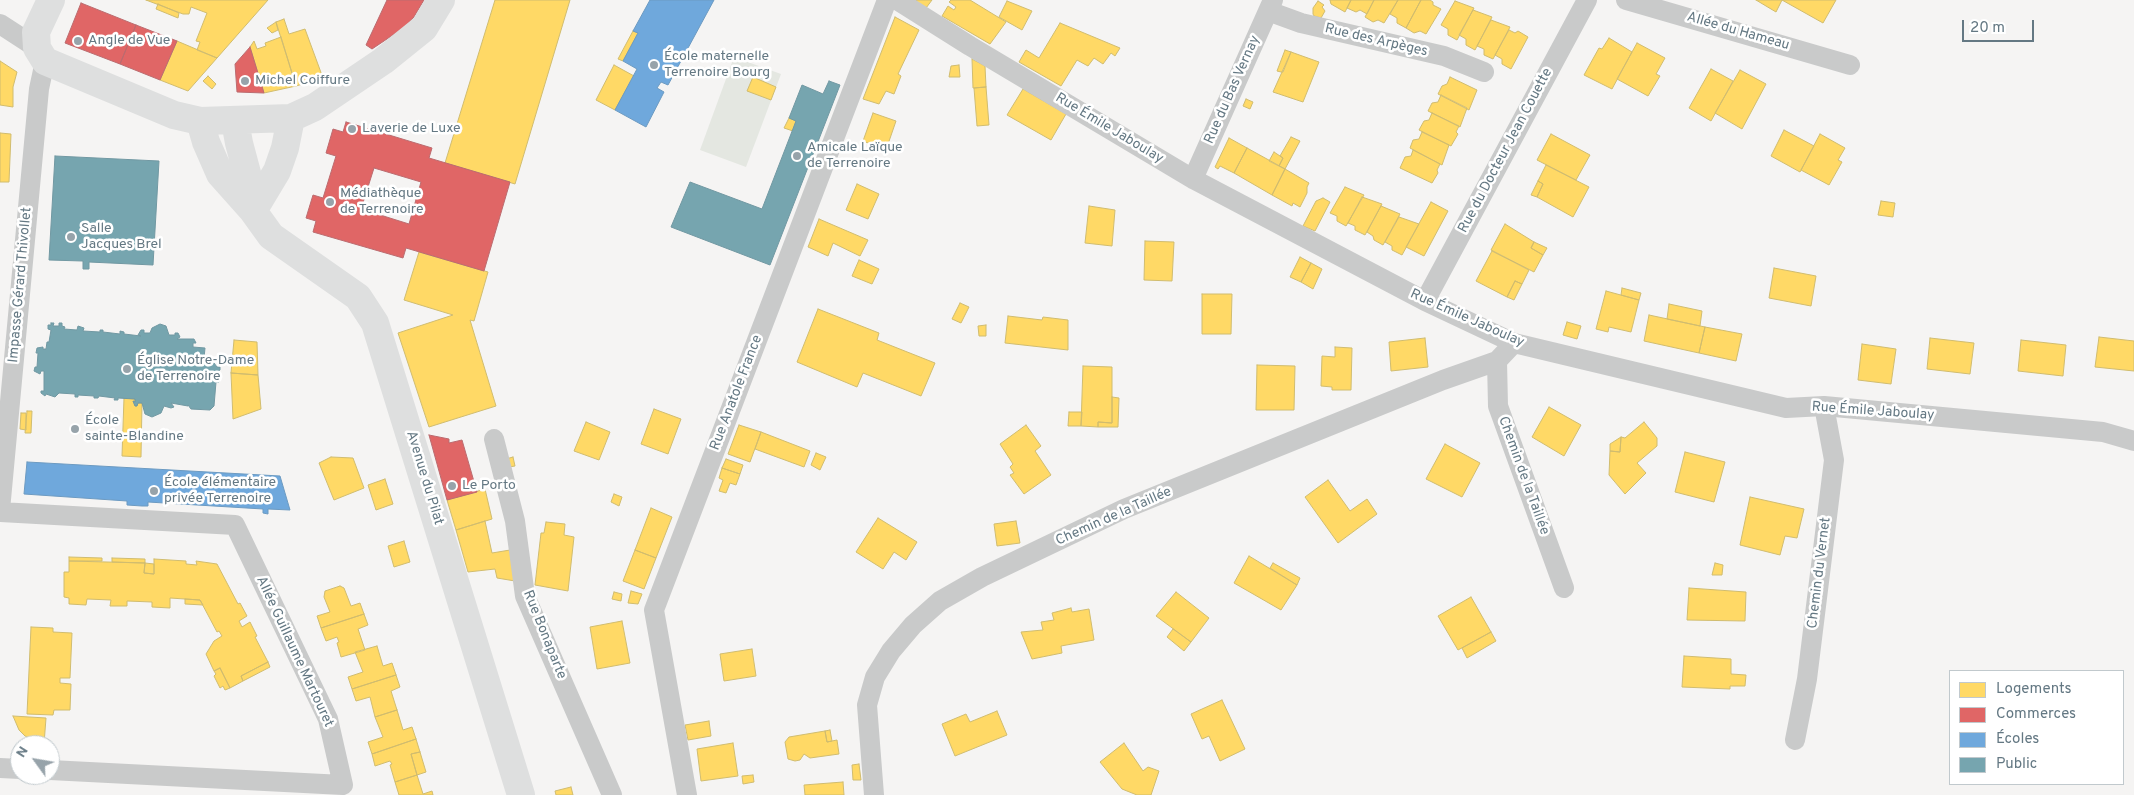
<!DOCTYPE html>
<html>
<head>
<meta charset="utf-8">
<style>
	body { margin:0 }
	#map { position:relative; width:2134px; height:795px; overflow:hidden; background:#f5f4f3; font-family:Overpass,sans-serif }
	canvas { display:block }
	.legend { position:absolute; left:1949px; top:670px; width:175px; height:115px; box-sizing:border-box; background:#fff; border:1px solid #c1c9cd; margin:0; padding:6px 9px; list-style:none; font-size:15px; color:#647883 }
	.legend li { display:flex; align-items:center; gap:10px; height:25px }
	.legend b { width:25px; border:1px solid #c1c9cd }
	.north { position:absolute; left:10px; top:735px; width:50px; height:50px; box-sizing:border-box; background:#fff; border:1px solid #c1c9cd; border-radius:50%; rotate:302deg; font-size:14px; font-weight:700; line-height:20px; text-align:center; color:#647883 }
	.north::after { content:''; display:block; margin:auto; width:18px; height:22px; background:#97a3aa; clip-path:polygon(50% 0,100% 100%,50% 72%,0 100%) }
	.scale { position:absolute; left:1962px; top:20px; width:72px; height:22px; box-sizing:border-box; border:2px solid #647883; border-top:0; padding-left:6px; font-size:15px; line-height:18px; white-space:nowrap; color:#647883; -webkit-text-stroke:4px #fff; paint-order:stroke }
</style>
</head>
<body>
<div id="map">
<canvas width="2134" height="795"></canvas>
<ul class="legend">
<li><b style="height:14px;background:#ffd966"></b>Logements</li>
<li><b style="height:14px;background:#e06666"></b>Commerces</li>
<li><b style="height:14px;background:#6fa8dc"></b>Écoles</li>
<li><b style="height:14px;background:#76a5af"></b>Public</li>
</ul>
<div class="north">N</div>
<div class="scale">20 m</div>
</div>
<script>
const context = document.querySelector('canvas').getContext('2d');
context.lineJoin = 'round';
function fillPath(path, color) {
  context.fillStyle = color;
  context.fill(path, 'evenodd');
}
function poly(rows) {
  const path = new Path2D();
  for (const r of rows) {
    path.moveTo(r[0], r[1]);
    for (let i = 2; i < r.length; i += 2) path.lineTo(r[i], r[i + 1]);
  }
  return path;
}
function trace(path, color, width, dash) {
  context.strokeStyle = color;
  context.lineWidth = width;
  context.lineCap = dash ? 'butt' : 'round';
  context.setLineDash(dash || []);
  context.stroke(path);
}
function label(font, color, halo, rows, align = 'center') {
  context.font = font + ' Overpass,sans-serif';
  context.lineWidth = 5;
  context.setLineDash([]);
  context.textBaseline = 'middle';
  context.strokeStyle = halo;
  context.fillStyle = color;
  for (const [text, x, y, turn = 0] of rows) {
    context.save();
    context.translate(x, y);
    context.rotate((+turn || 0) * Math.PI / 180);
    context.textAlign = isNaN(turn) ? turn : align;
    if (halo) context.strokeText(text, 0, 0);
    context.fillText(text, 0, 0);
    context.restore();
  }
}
fillPath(poly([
	[734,57,781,74,746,167,700,150]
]), '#e4e7e1');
const homes = poly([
	[146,0,268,0,217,58,197,50,200,42,196,41,207,13,191,7,189,14,183,14,146,0],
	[495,0,570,0,515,184,445,163,495,0],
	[917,0,932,0,926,8,915,2,917,0],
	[951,0,970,0,1006,22,990,44,942,16,948,6,954,10,956,7,949,2,951,0],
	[1330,0,1351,0,1345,12,1331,4,1330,0],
	[1351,0,1374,0,1367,14,1360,10,1356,12,1347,8,1351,0],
	[1374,0,1398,0,1384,23,1378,20,1373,22,1365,17,1374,0],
	[1398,0,1421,0,1406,28,1397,23,1397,18,1390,14,1398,0],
	[1421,0,1430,0,1433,2,1433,5,1441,9,1426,34,1420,31,1414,33,1406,28,1421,0],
	[1756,0,1782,0,1776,12,1756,0],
	[1782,0,1836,0,1823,23,1782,0],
	[1007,1,1032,11,1022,30,999,17,1007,1],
	[1318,1,1324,5,1322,7,1325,11,1321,18,1314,16,1313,14,1313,8,1318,1],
	[1455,1,1474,8,1457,40,1448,35,1448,29,1441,25,1455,1],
	[158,4,179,13,178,18,156,9,158,4],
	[1473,10,1492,17,1475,50,1466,45,1466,39,1459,35,1473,10],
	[895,17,919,30,898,74,901,76,894,94,886,91,879,104,863,99,895,17],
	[284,19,289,34,305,29,323,78,296,86,276,22,284,19],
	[1491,20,1510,27,1493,59,1484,55,1484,49,1477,46,1491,20],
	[276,22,278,30,272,33,267,28,276,22],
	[1060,23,1120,48,1115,56,1111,53,1103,64,1094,58,1088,66,1077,60,1061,86,1019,62,1026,50,1039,58,1060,23],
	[1509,30,1515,33,1518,31,1528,37,1511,69,1502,64,1502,59,1495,55,1509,30],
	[633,31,638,33,623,61,618,59,633,31],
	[281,37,296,86,264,93,250,47,254,41,257,49,266,46,265,43,281,37],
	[1609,38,1632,52,1612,89,1584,75,1599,48,1602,49,1609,38],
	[177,41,217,58,188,91,160,80,177,41],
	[1637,43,1665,58,1656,74,1660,76,1648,96,1617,79,1637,43],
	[1285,50,1291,52,1283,72,1281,72,1277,71,1285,50],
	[1291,52,1319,62,1303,102,1273,92,1291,52],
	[972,59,985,66,986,87,973,88,972,59],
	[0,61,17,72,13,87,13,107,0,105,0,61],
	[614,65,634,76,615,110,596,100,614,65],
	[959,65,960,77,949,77,951,66,959,65],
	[1711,69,1733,81,1711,121,1689,108,1711,69],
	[1740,70,1766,84,1742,129,1715,113,1740,70],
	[208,76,216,84,212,89,203,81,208,76],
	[753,77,776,87,771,100,747,91,753,77],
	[1450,77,1477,90,1469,110,1438,94,1442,86,1447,84,1450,77],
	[986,87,989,125,977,126,974,88,986,87],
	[1023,89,1066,114,1051,140,1007,115,1023,89],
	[1441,95,1467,108,1460,127,1428,111,1432,103,1438,102,1441,95],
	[1246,99,1253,102,1250,109,1243,106,1246,99],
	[873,113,896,121,886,150,863,141,873,113],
	[1432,113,1459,126,1456,132,1458,134,1451,146,1419,130,1424,121,1429,120,1432,113],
	[789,118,796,121,793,131,784,128,789,118],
	[1784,130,1814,146,1800,172,1771,156,1784,130],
	[1422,132,1449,145,1442,165,1410,148,1413,140,1419,139,1422,132],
	[0,133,11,134,9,182,0,182,0,133],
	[1551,134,1590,155,1576,180,1537,160,1551,134],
	[1820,134,1845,148,1838,160,1842,162,1829,185,1801,170,1820,134],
	[1291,137,1300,141,1285,169,1279,166,1283,158,1280,156,1291,137],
	[1229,138,1247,148,1234,173,1220,166,1218,169,1215,167,1229,138],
	[1247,148,1285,169,1272,195,1234,173,1247,148],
	[1413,150,1440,164,1437,170,1438,173,1432,183,1400,168,1405,157,1411,156,1413,150],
	[1274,152,1283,158,1279,166,1269,161,1274,152],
	[1546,165,1589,187,1573,217,1537,197,1543,184,1538,181,1546,165],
	[1285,169,1309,183,1307,187,1307,193,1300,207,1293,203,1292,206,1272,195,1285,169],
	[1538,181,1543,184,1537,197,1531,195,1538,181],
	[857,184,879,194,868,219,846,210,857,184],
	[1345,187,1364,195,1346,226,1337,221,1337,216,1330,213,1345,187],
	[1362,197,1382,204,1365,235,1355,230,1355,226,1348,223,1362,197],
	[1323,198,1330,202,1315,231,1303,226,1316,201,1323,198],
	[1881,201,1895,203,1893,217,1878,215,1881,201],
	[1431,202,1448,211,1424,256,1406,247,1431,202],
	[1089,206,1115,210,1112,246,1085,243,1089,206],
	[1381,206,1400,214,1383,245,1374,240,1373,236,1367,232,1381,206],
	[1399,217,1419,224,1402,255,1392,250,1392,246,1385,242,1399,217],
	[819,219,868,240,860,256,833,243,828,256,808,247,819,219],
	[1505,224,1534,242,1531,248,1543,255,1534,272,1491,250,1505,224],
	[1145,241,1174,242,1172,281,1144,280,1145,241],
	[1534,242,1547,248,1543,255,1531,248,1534,242],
	[1492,251,1529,270,1522,284,1515,281,1507,297,1476,281,1492,251],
	[419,252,488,272,474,321,470,320,496,406,429,427,398,333,453,315,404,300,419,252],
	[1300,257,1311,263,1301,282,1290,277,1300,257],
	[859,260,879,269,872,284,852,276,859,260],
	[1311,263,1322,269,1313,289,1301,282,1311,263],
	[1774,268,1816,276,1811,306,1769,298,1774,268],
	[1515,281,1522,284,1514,300,1507,297,1515,281],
	[1622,288,1641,293,1639,300,1621,295,1622,288],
	[1606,291,1639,300,1631,332,1609,327,1608,332,1596,329,1606,291],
	[1202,294,1232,294,1231,334,1202,334,1202,294],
	[960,303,969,307,961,323,952,319,960,303],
	[1669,304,1702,311,1700,326,1667,319,1669,304],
	[818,309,879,333,877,340,935,363,921,396,863,373,857,387,797,362,818,309],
	[1649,315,1705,327,1699,353,1644,341,1649,315],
	[1008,316,1042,320,1043,317,1068,320,1068,350,1005,343,1008,316],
	[1567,322,1581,326,1577,339,1563,335,1567,322],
	[986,325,986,336,979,336,978,326,986,325],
	[1705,327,1742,334,1736,361,1699,353,1705,327],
	[2099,337,2134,341,2134,371,2095,367,2099,337],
	[1425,338,1428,367,1391,371,1389,342,1425,338],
	[1930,338,1974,343,1970,374,1927,369,1930,338],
	[234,340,257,342,258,375,231,373,234,340],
	[2021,340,2066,345,2063,376,2018,371,2021,340],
	[1862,344,1896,349,1891,384,1858,380,1862,344],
	[1335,347,1352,348,1351,390,1332,390,1332,387,1321,386,1322,356,1335,357,1335,347],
	[1257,365,1295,366,1294,410,1256,410,1257,365],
	[1083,366,1112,367,1112,423,1098,422,1098,427,1081,426,1083,366],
	[231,373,258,375,261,409,233,419,231,373],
	[1112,397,1119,398,1118,427,1098,427,1098,422,1112,423,1112,397],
	[124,398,135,399,135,402,133,401,135,406,137,406,138,403,142,403,141,457,122,456,124,398],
	[1549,407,1581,425,1564,456,1532,437,1549,407],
	[654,409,681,419,668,454,641,444,654,409],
	[27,411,32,411,31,433,25,433,27,411],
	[1069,412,1082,412,1081,426,1068,426,1069,412],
	[21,413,26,413,26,430,20,429,21,413],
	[586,422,610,432,599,460,574,451,586,422],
	[1644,422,1657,438,1657,446,1637,463,1646,473,1625,494,1609,475,1610,451,1620,452,1621,437,1625,438,1644,422],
	[739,425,761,432,750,462,728,454,739,425],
	[1026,425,1041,446,1035,451,1051,475,1024,494,1010,475,1014,473,1010,467,1013,464,1000,444,1026,425],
	[761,432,810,451,804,467,755,449,761,432],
	[1621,437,1620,452,1610,451,1610,444,1621,437],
	[1445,444,1480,463,1462,497,1426,479,1445,444],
	[1685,452,1725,462,1714,502,1675,492,1685,452],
	[816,453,826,457,820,470,811,465,816,453],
	[331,457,353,458,364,488,334,500,319,463,331,457],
	[513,457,515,466,509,467,506,459,513,457],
	[726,459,743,465,740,474,722,468,726,459],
	[722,468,740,474,736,485,730,483,726,493,719,491,723,480,719,478,722,468],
	[385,479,393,504,376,510,368,485,385,479],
	[1328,480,1350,511,1367,499,1377,514,1338,543,1305,497,1328,480],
	[485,489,492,519,456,530,447,500,485,489],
	[614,494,622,497,619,506,611,502,614,494],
	[1750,497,1804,509,1797,538,1785,536,1780,555,1740,545,1750,497],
	[651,508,672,517,656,558,635,550,651,508],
	[878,518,917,542,906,560,894,552,883,569,856,552,878,518],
	[485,521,492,553,510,550,515,581,497,578,495,569,468,572,456,530,485,521],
	[1016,521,1020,543,997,546,994,524,1016,521],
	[546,522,565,524,564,535,574,537,568,591,535,585,541,533,544,533,546,522],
	[404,541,410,562,394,567,388,546,404,541],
	[635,550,656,558,644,589,623,581,635,550],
	[1249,556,1297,585,1281,610,1234,583,1249,556],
	[69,557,102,558,102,561,69,561,69,557],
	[112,558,145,559,145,563,112,562,112,558],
	[154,559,186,561,186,564,197,565,196,561,217,564,238,604,240,603,247,616,239,621,242,627,250,622,257,636,255,637,268,662,241,676,243,681,230,688,220,668,214,671,206,654,214,641,222,636,219,631,217,632,200,600,170,598,170,608,152,607,152,602,127,601,127,606,110,606,111,600,87,599,86,605,69,604,69,598,64,597,64,572,69,572,69,561,145,563,144,573,154,574,154,559],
	[145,563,154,564,154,574,144,573,145,563],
	[1273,563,1300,578,1297,585,1270,568,1273,563],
	[1715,563,1723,565,1722,575,1712,575,1715,563],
	[340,586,344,588,351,606,360,603,364,614,321,628,317,616,330,612,324,597,325,591,340,586],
	[1689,588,1746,592,1745,621,1687,620,1689,588],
	[631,591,642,594,638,604,628,603,631,591],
	[614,592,622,594,621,601,612,599,614,592],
	[1176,592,1209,618,1191,642,1156,616,1176,592],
	[1471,597,1491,632,1458,650,1438,616,1471,597],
	[185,599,200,600,203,605,185,604,185,599],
	[1071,608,1072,612,1089,609,1094,640,1061,646,1062,653,1032,659,1021,632,1043,630,1041,622,1054,620,1052,613,1071,608],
	[364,614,368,625,358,629,365,650,341,657,337,643,339,642,337,637,326,641,321,628,364,614],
	[622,621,630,663,597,669,590,627,622,621],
	[31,627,53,628,53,632,72,633,70,678,60,678,60,683,71,684,70,710,54,710,53,715,27,714,31,627],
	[1173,629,1191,642,1184,651,1167,637,1173,629],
	[1491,632,1496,641,1467,658,1462,648,1491,632],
	[377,646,383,666,392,663,396,675,352,689,348,677,363,672,355,652,377,646],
	[752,649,756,676,724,681,720,654,752,649],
	[1684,656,1731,659,1731,674,1746,675,1745,686,1730,686,1730,689,1682,687,1684,656],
	[268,662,270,667,243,681,241,676,268,662],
	[220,668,230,688,225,690,223,686,220,688,214,676,216,674,214,671,220,668],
	[396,675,400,687,391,691,397,710,375,717,370,697,356,701,352,689,396,675],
	[1222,700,1245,749,1220,761,1209,736,1202,739,1191,714,1222,700],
	[397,710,403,730,412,727,416,739,372,754,368,742,383,737,375,717,397,710],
	[997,711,1007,735,955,756,942,724,966,714,970,722,997,711],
	[13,716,46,718,44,744,25,736,19,730,13,716],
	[709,721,711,736,688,740,685,725,709,721],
	[830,730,832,741,827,742,825,731,830,730],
	[825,731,827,742,837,740,839,754,810,758,804,754,800,760,795,761,788,759,785,742,789,737,825,731],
	[416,739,420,752,411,754,417,775,395,782,390,765,392,764,390,761,375,766,372,754,416,739],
	[733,743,738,776,701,781,697,749,733,743],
	[1124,743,1143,771,1148,767,1159,771,1151,795,1137,795,1122,789,1100,762,1124,743],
	[420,752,426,772,417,775,411,754,420,752],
	[859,764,861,780,853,780,852,765,859,764],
	[417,775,423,794,432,791,433,795,399,795,395,782,417,775],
	[753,775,754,782,743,784,742,776,753,775],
	[843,782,844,795,805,795,804,785,843,782],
	[571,787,573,795,556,795,555,791,571,787]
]);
fillPath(homes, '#ffd966');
trace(homes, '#d0bc6f', 1);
const shops = poly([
	[387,0,424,0,414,17,405,27,372,49,366,45,387,0],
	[81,3,136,25,120,64,65,43,81,3],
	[136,25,177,41,160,80,120,64,136,25],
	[250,47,264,93,237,92,235,64,250,47],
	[346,122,432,148,429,158,510,182,484,271,406,248,403,258,313,232,316,221,306,218,313,195,323,198,336,156,326,153,333,129,343,132,346,122],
	[374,168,421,182,409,224,361,209,374,168],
	[429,435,449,439,449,443,462,440,477,492,447,500,429,435]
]);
fillPath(shops, '#e06666');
trace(shops, '#bb6b6f', 1);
const schools = poly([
	[650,0,714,0,668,85,661,82,657,88,664,92,646,127,615,110,637,69,623,61,638,33,633,31,650,0],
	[27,462,280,476,290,510,268,509,268,514,263,513,263,509,148,502,148,506,142,506,127,505,127,501,24,494,27,462]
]);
fillPath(schools, '#6fa8dc');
trace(schools, '#6c9ac1', 1);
const public = poly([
	[829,81,840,85,770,265,671,227,690,182,762,209,796,121,789,118,802,85,823,94,829,81],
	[55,156,159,161,153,265,89,262,89,269,83,269,83,261,49,260,55,156],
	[51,323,54,323,53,326,59,326,59,323,62,323,62,326,65,327,64,329,77,330,78,326,84,328,83,331,100,332,100,330,103,330,103,332,120,334,120,331,124,332,124,334,141,336,138,335,141,330,144,330,144,333,150,333,152,328,160,324,166,326,169,335,175,335,175,333,178,333,180,337,177,339,194,339,196,343,193,343,193,347,205,348,204,358,211,359,217,367,220,367,220,370,218,371,219,382,216,382,214,406,210,410,191,409,188,405,188,406,171,403,174,407,171,408,164,406,161,413,152,417,145,414,142,403,138,403,137,406,135,406,133,401,135,402,135,399,118,398,118,400,114,400,115,398,99,396,98,398,94,398,94,396,78,395,78,397,75,397,75,394,59,393,55,397,46,394,45,396,41,393,41,391,44,391,44,371,41,371,40,374,34,371,35,367,37,367,38,353,36,353,37,348,43,347,43,349,46,349,47,342,49,342,51,330,48,329,48,325,51,325,51,323]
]);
fillPath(public, '#76a5af');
trace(public, '#7198a2', 1);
trace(poly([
	[897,0,970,46,1193,179,1425,301,1514,343,1786,408,1824,406,2103,432,2134,441],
	[1626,0,1850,65],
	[1268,11,1301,23,1444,56,1484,72],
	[0,24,37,48],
	[1193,179,1273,0],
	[1425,301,1587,0],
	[1497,361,1498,406,1564,588],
	[494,439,515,521,525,596,612,795],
	[0,510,39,89,45,61],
	[0,512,235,525,328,719,343,785,50,770],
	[1795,740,1807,679,1834,460,1824,406],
	[0,768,20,769],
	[687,795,654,610,887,0],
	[874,795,867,705,875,677,891,651,913,625,940,601,982,577,1124,509,1443,380,1497,361,1514,343]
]), '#c9caca', 20);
trace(poly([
	[51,0,36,32,37,48,45,61,174,115,200,121,291,118,315,107,383,61,424,28,441,0],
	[200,121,206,142,220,174,253,211,271,236,358,297,375,323,521,795],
	[235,121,239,143,247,173,253,211],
	[253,211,277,171,285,148,291,118]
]), '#dedfdf', 28);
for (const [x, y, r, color] of [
	[78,41,5,"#97a3aa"],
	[654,65,5,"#97a3aa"],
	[245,81,5,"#97a3aa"],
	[352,129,5,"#97a3aa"],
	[797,156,5,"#97a3aa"],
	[330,202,5,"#97a3aa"],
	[71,237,5,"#97a3aa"],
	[127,369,5,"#97a3aa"],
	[75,429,5,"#97a3aa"],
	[452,486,5,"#97a3aa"],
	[154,491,5,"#97a3aa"]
]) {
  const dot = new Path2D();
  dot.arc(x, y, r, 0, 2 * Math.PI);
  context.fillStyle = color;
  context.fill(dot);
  trace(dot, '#fff', 2);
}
label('14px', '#647883', '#fff', [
	["Allée du Hameau",1738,32,16],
	["Rue des Arpèges",1376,41,13],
	["Rue du Bas Vernay",1233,90,-66],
	["Rue Émile Jaboulay",1109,129,31],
	["Rue du Docteur Jean Couette",1506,151,-62],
	["Impasse Gérard Thivollet",21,285,-85],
	["Rue Émile Jaboulay",1467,319,24],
	["Rue Anatole France",737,393,-69],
	["Rue Émile Jaboulay",1873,412,4],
	["Chemin de la Taillée",1523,476,70],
	["Avenue du Pilat",424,478,73],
	["Chemin de la Taillée",1114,517,-24],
	["Chemin du Vernet",1820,573,-83],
	["Rue Bonaparte",544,635,68],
	["Allée Guillaume Martouret",294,652,65]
]);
label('14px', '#647883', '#fff', [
	["Angle de Vue",88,41],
	["École maternelle",664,57],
	["Terrenoire Bourg",664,73],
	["Michel Coiffure",255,81],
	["Laverie de Luxe",362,129],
	["Amicale Laïque",807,148],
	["de Terrenoire",807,164],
	["Médiathèque",340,194],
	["de Terrenoire",340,210],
	["Salle",81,229],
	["Jacques Brel",81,245],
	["Église Notre-Dame",137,361],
	["de Terrenoire",137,377],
	["École",85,421],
	["sainte-Blandine",85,437],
	["École élémentaire",164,483],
	["privée Terrenoire",164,499],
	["Le Porto",462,486]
], 'left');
</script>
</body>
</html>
